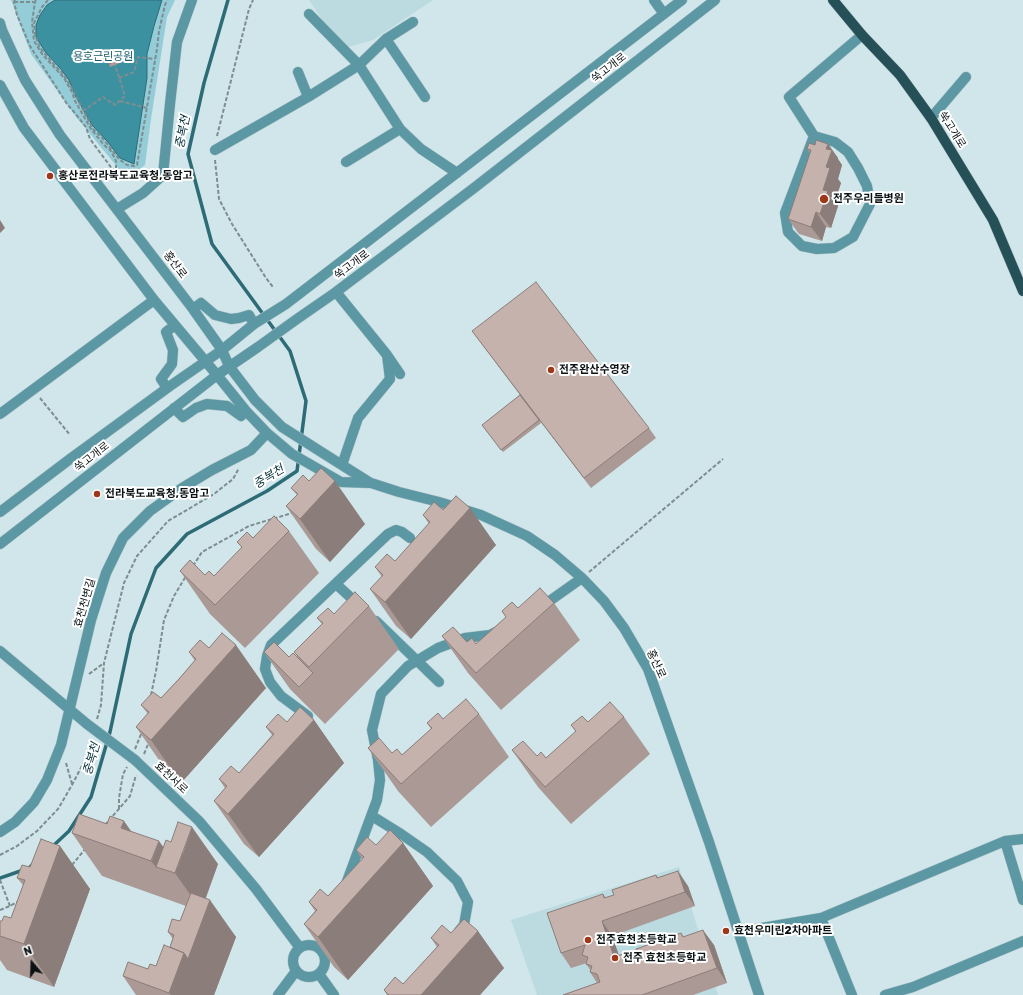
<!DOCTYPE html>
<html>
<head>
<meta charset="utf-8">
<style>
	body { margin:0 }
	#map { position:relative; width:1023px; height:995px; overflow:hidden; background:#d0e6ea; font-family:Rubik,sans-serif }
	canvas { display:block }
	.north { position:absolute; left:12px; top:943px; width:40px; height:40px; -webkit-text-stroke:3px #fff; paint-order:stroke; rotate:341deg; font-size:11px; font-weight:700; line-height:16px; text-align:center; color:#0a1113 }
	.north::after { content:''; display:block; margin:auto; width:14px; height:18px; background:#0a1113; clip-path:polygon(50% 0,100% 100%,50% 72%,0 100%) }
</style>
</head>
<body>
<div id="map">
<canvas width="1023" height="995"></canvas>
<div class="north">N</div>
</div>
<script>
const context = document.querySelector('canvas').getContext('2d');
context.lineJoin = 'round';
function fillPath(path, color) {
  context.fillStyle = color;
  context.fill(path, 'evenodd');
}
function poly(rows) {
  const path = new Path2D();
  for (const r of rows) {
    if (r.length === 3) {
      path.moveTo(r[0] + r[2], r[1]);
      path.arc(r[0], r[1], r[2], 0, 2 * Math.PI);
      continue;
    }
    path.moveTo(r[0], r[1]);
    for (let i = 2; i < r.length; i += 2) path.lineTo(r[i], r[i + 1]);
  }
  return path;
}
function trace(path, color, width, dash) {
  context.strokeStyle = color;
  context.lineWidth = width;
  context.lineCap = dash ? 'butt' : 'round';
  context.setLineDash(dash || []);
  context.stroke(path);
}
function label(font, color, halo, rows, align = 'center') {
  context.font = font + ' Rubik,"Noto Sans KR",sans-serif';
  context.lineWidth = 4;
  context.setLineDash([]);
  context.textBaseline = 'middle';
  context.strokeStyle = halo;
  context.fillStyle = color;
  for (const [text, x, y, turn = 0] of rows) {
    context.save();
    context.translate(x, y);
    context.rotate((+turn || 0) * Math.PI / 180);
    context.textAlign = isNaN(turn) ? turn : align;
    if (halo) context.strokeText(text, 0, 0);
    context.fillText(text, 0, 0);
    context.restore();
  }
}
fillPath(poly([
	[309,0,433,0,373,40,341,49],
	[679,867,718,995,537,995,511,920]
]), '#bcdbe1');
fillPath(poly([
	[11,0,175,0,167,17,151,119,145,165,129,177,123,174,77,118,31,54]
]), '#94ccd8');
const water = poly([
	[55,0,162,0,154,26,147,54,147,78,134,164,120,158,107,141,92,125,75,95,69,80,60,68,46,53,36,37,36,25,40,15,47,5,55,0]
]);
fillPath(water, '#3c91a1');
trace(water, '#2d6b76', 1);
trace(poly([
	[53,846,69,831,91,797,110,732,131,634,156,568,187,534,267,491,297,471,306,401,290,351,212,244,188,154,204,83,228,0],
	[0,878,29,868,33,864]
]), '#2d6b76', 3.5);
const minor = poly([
	[654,0,664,14],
	[309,14,359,65,400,129,421,149,457,173],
	[0,23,2,30,25,80,60,135,193,309,222,350,229,366,255,400,282,427,326,455,369,482],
	[386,39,425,97],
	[298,72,308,97],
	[0,85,24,128,154,300,217,375,246,411,267,433,292,454,341,482,371,483,399,492,439,502,481,515,527,536,555,555,582,578,604,601,624,628,648,669,709,842,759,995],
	[931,118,966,77],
	[814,136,785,213,788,232,802,246,817,249,834,248,853,237,870,204,867,186,858,168,848,152,835,142,814,136,789,97,862,35],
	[215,150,308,97,359,65,386,39,413,22],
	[346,162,400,129],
	[117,209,143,193,163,175,170,104,177,42,192,0],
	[336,292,387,355,400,374],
	[193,309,201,303,215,315,231,319,239,318,249,315,254,324],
	[167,388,161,379,172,364,173,350,166,332,175,325],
	[174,408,183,417,196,408,207,404,227,406,241,416,246,411],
	[0,414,154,300],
	[342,465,358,418,390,379,387,355],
	[0,512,70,459,170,386,222,350,254,324,286,304,682,0],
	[0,544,217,375,258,347,297,319,336,292,474,188,715,0],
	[336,584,360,606],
	[541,607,582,578],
	[376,621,439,682],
	[0,651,87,724],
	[308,716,281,696,270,682,265,669,267,656,271,645,388,534,396,530,402,532,410,538],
	[135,760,199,821,256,889,300,948],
	[372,816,401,834,427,852,457,881,468,902,464,925,459,931],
	[0,832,15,822,34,802,47,780,61,745,91,620,106,573,123,538,150,511,182,488,212,470,251,450,267,433],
	[1005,841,1023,900],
	[346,884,377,800,380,780,378,760,372,730,381,694,408,666,438,648,465,638,490,635,498,631],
	[821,918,852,995],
	[738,932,821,918,1005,841,1023,839],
	[309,961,16],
	[319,974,334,995],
	[278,995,296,971],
	[885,995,913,987,1023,941]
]);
const major = poly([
	[833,0,862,35,900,75,931,118,993,220,1023,291]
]);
trace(minor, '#b0c4c8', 11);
trace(major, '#b0c4c8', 11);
trace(poly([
	[15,0,14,2,17,15,30,46,67,104,74,112,86,127,90,139,116,174,119,180],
	[36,0,35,2,32,22,34,41,42,54,64,78,72,92,75,101,91,129,104,145,111,151,116,161,116,173],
	[48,0,42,7,34,23,35,34,39,46,44,53,62,73,70,85,93,129,104,140,119,159,127,165,134,166,137,165,157,49,159,31,165,5,167,0],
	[14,2,34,2],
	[119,78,134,72,138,57,155,59],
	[120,101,147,108],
	[83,111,103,97,115,105,125,96,115,65],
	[217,136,249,9,253,0],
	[215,160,219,199,232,224,266,278,273,287],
	[40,398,70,435],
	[193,566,202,552,249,526,292,513],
	[589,572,723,459],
	[89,674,104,663],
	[151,695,156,671,164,620,174,596,186,576],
	[97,719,101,705,104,663,124,583,137,556,168,521,214,494,233,479,239,468],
	[135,749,142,732],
	[144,754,149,742],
	[66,763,72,784],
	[119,809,119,798,123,774,127,767],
	[105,825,130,796,136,775],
	[0,855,17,846,37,831,58,809,72,785,87,756,91,739],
	[72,865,86,848],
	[0,880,10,906],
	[0,910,10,906,19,901]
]), '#7d8d90', 2, [4, 2]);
trace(minor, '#5c97a4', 10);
trace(major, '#265058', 10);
const minorBridge = poly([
	[87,724,135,760]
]);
trace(minorBridge, '#b0c4c8', 11, []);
trace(minorBridge, '#5c97a4', 10);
fillPath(poly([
	[114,52,120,63,110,67,109,64],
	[828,144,838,158,838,159,842,165,838,179,841,183,835,201,838,206,831,228,826,227,822,241,799,234,788,219,810,153,807,149,815,145],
	[472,331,649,428,656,438,591,488,540,421,541,423,503,452,482,425,520,395],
	[309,481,365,524,330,562,316,549,286,506,297,495,291,488],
	[443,510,496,545,411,639,396,626,370,589,382,577,375,567,395,561,429,524,423,515],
	[289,531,319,573,245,648,210,614,180,571,214,576,242,548,237,542,253,538],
	[554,603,580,640,501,710,468,673,442,636,476,644,506,617,502,611,518,608],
	[369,606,399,649,325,724,290,689,264,652,299,659,294,652,322,624,317,618,334,614],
	[209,648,266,688,181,783,166,770,136,727,148,714,141,705,161,698,195,661,189,652],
	[479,714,509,757,431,827,398,791,368,748,402,755,431,729,427,723,443,719],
	[624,717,650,754,571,824,538,787,512,750,546,758,576,732,571,725,588,722],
	[314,720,344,763,259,857,244,844,214,801,225,788,219,779,239,773,272,735,266,727,287,722],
	[107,824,131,831,163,847,218,864,206,898,236,937,214,995,136,995,123,976,156,966,170,947,173,939,168,932,180,921,186,906,102,876,72,833],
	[403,843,433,886,348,980,334,967,304,924,315,911,309,902,328,896,362,859,356,850,376,845],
	[60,846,90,889,54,987,7,970,0,960,0,921,2,921,11,918,23,885,17,878],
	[656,875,658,878,688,886,695,906,612,936,619,956,626,958,637,954,681,933,684,937,714,945,727,983,693,995,563,995,597,983,590,972,591,971,586,964,587,963,571,968,561,953,603,894,606,898,614,895],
	[451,933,504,968,480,995,387,995,384,990,403,984,437,947,431,938]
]), '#aa9995');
fillPath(poly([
	[828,144,838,158,838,159,842,165,838,179,841,183,835,201,838,206,831,228,820,214,826,167,826,149],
	[816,212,826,227,822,241,811,227],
	[0,220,5,228,0,233],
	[335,481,365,524,330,562,300,519],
	[470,508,496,545,411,639,385,602],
	[236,645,266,688,181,783,151,740],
	[314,720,344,763,259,857,228,814],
	[124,821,152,861,159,841,178,867,192,827,218,864,201,910,175,873,156,867,151,861,121,828],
	[403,843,433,886,348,980,318,937],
	[60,846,90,889,54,987,24,944],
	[678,871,688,886,695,906,685,892],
	[210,900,236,937,214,995,171,995,169,993,184,953],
	[602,921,612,936,625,972,614,957],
	[703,930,714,945,727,983,717,968],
	[478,931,504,968,480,995,421,995]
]), '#8b7d79');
const building = poly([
	[114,52,118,60,109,64,105,56,114,52],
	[816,140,828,144,826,149,832,150,826,167,830,168,823,190,828,191,820,214,816,212,811,227,788,219,811,150,807,149,809,143,815,145,816,140],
	[536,282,649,428,584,478,472,331,536,282],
	[520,395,539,420,501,450,482,425,520,395],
	[321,468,335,481,300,519,286,506,298,494,291,488,303,475,309,481,321,468],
	[456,496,470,508,385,602,370,589,383,575,375,567,387,554,395,561,413,541,430,522,423,515,434,502,443,510,456,496],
	[274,516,289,531,215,605,180,571,190,560,205,575,209,571,214,576,242,547,237,542,247,532,253,538,274,516],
	[540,588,554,603,476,673,442,636,453,627,467,642,472,638,476,644,506,617,502,611,512,602,518,608,540,588],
	[355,592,369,606,309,667,294,652,323,623,317,618,328,608,334,614,355,592],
	[222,633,236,645,151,740,136,727,149,712,141,705,153,692,161,698,179,679,196,659,189,652,200,640,209,648,222,633],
	[274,642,289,657,293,653,313,673,299,687,264,652,274,642],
	[466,699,479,714,401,784,368,748,379,738,392,753,397,749,402,755,432,728,427,723,438,713,443,719,466,699],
	[610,702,624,717,545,787,512,750,523,741,537,756,541,752,546,758,576,731,571,725,582,716,588,722,610,702],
	[300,707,314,720,228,814,214,801,227,786,219,779,231,766,239,773,274,734,266,727,278,714,287,722,300,707],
	[79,814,107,824,110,816,124,821,121,828,159,841,151,861,72,833,79,814],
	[178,822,192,827,175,873,156,867,166,840,171,842,178,822],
	[390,830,403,843,318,937,304,924,317,910,309,902,320,889,328,896,364,857,356,850,367,837,376,845,390,830],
	[41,839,60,846,24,944,0,936,0,921,2,921,4,916,11,918,25,880,17,878,22,865,30,867,41,839],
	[678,871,685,892,602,921,614,957,623,954,625,958,637,954,636,949,681,933,683,937,703,930,717,968,642,995,563,995,600,982,597,974,590,972,592,966,586,964,588,957,582,955,585,945,561,953,547,913,603,894,604,898,614,895,612,890,656,875,657,878,678,871],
	[191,893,210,900,188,959,184,953,170,947,174,935,168,932,172,919,180,921,191,893],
	[464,919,478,931,421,995,389,995,384,990,395,977,403,984,439,945,431,938,442,925,451,933,464,919],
	[164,945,184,953,169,993,123,976,128,962,148,969,150,964,156,966,164,945]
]);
fillPath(building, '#c6b2ad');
trace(building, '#8b7d79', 1);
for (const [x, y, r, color] of [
	[50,176,4,"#9f3719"],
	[824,199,5,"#9f3719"],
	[551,370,4,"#9f3719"],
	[97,494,4,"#9f3719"],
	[726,931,4,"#9f3719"],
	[588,940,4,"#9f3719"],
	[615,958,4,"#9f3719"]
]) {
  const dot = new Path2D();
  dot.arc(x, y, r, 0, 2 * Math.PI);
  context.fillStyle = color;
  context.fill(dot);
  trace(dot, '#fff', 1.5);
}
label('11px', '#195e6a', '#fff', [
	["용호근린공원",103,57]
]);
label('11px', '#0a1113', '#fff', [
	["쑥고개로",609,68,-38],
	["쑥고개로",952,130,58],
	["홍산로",175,265,53],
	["쑥고개로",352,265,-37],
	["쑥고개로",92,457,-38],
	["효천천변길",85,603,-74],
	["홍산로",656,664,65],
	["효천서로",171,778,43]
]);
label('bold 11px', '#0a1113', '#fff', [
	["홍산로전라북도교육청,동암고",58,176],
	["전주우리들병원",833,199],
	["전주완산수영장",559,370],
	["전라북도교육청,동암고",105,494],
	["효천우미린2차아파트",734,931],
	["전주효천초등학교",596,940],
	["전주 효천초등학교",623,958]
], 'left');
label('italic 12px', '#063038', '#fff', [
	["중복천",183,132,-79],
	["중복천",269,477,-32],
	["중복천",92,759,-74]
]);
</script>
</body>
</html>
